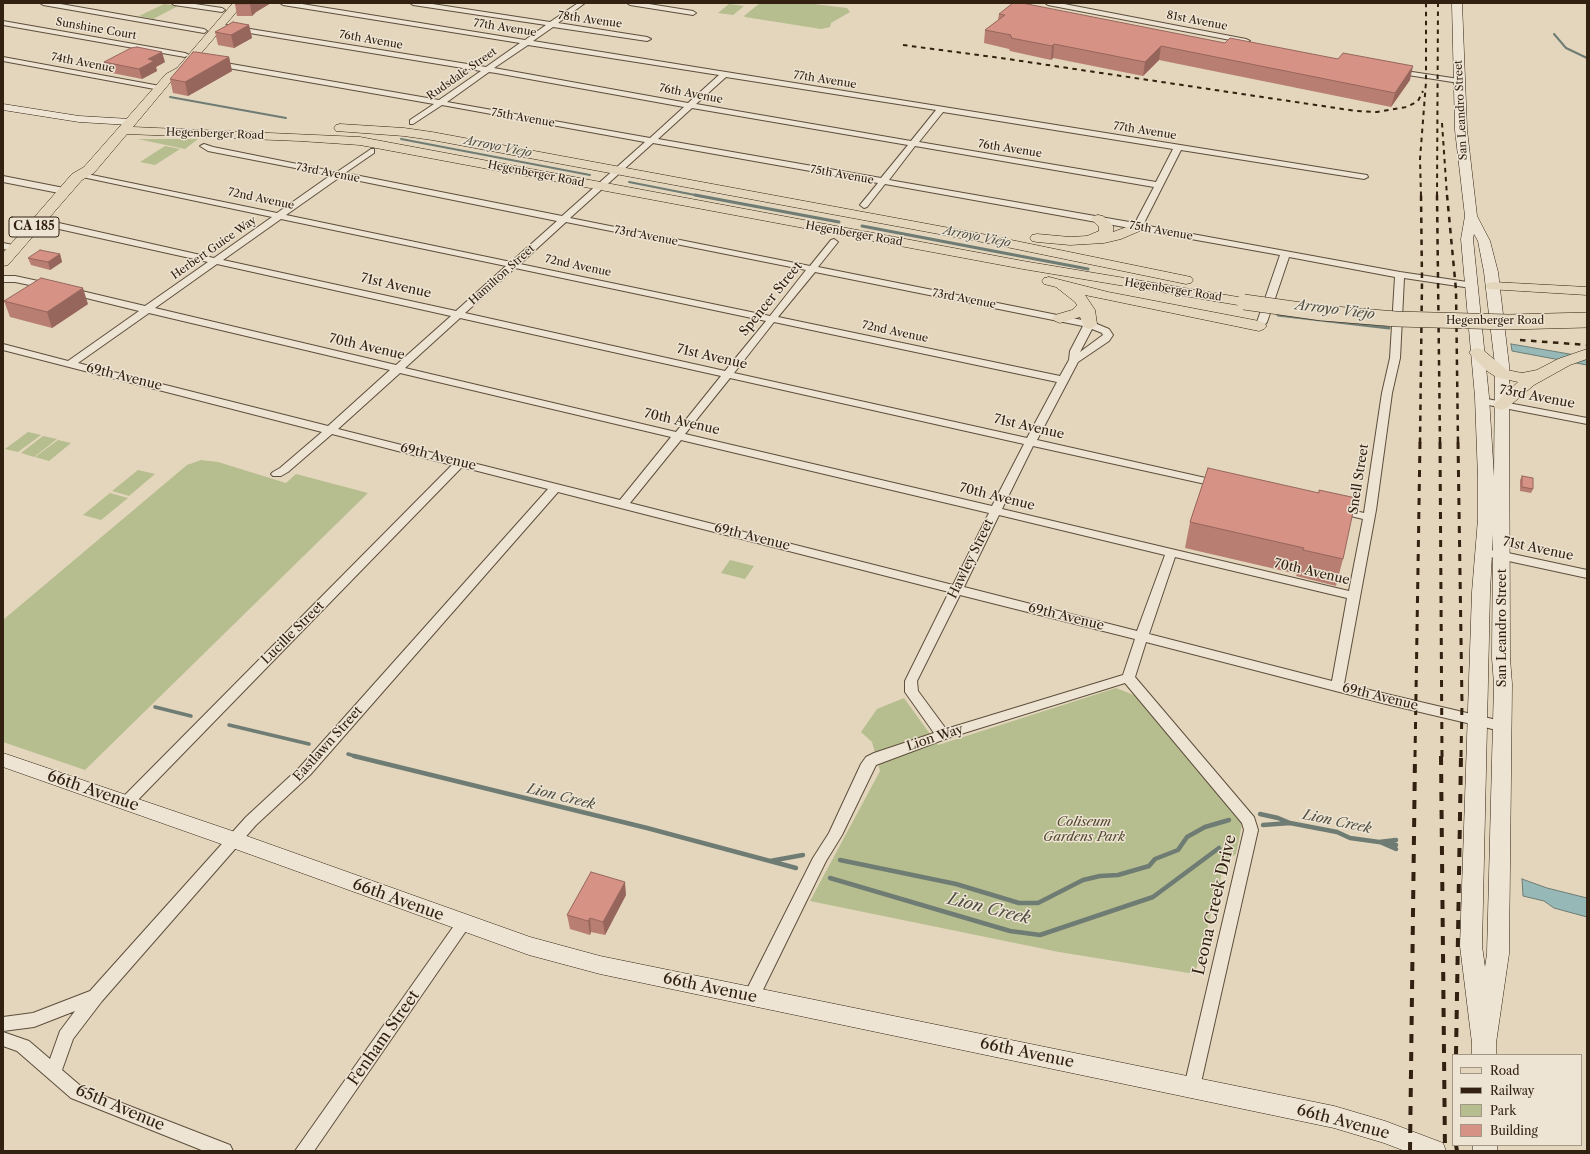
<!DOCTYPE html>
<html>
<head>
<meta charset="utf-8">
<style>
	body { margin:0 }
	#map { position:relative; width:1590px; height:1154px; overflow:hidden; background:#e3d6bc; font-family:"Libre Caslon Text",serif }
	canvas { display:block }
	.frame { position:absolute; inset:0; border:4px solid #322111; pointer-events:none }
	.legend { position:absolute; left:1452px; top:1054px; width:130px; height:92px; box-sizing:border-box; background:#ede4d3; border:1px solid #a29685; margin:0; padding:5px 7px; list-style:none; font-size:12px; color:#322111 }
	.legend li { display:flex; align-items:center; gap:8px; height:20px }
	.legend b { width:20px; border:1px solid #a29685 }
</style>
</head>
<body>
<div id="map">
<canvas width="1590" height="1154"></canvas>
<div class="frame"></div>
<ul class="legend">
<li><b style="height:5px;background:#e3d6bc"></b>Road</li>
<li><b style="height:5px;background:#322111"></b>Railway</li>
<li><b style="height:11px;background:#b6bd8e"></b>Park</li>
<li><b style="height:11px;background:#d69285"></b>Building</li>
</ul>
</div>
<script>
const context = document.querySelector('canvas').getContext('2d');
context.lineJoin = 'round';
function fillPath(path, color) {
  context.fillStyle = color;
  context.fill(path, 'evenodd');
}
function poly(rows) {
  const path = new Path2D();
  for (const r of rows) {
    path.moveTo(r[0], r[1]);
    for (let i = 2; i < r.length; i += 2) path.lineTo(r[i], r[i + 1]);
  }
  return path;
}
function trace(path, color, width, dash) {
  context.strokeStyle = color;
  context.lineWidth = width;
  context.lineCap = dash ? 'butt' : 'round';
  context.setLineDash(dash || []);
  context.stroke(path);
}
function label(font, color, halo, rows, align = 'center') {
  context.font = font + ' "Libre Caslon Text",serif';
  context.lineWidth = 3;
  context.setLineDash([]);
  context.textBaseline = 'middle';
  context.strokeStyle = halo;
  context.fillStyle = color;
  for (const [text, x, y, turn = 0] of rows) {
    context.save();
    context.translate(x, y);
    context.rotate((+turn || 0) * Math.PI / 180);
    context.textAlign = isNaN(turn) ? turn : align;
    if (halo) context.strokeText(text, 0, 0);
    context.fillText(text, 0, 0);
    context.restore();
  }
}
fillPath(poly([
	[760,3,806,3,847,8,850,12,831,23,830,27,821,29,745,17,744,16],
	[164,4,178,6,153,19,139,16],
	[729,4,744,6,733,15,718,13],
	[138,139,198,139,185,149],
	[165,146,180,149,155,165,140,162],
	[28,432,41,435,18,452,5,449],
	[43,436,57,439,34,457,21,453],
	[58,440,71,443,49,461,35,457],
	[201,460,218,462,286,483,296,474,368,493,85,770,3,742,3,620,187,465],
	[138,470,155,474,129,496,112,491],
	[110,493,128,498,101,520,83,515],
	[730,560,754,566,745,579,721,573],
	[1116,688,1134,695,1242,824,1236,854,1225,862,1195,974,1059,952,810,901,880,771,872,742,861,732,877,709,904,698,938,745]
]), '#b6bd8e');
const water = poly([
	[1511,344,1587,357,1587,365,1512,351,1511,344],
	[1522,879,1547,888,1587,898,1587,917,1554,908,1544,901,1523,896,1522,879]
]);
fillPath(water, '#96b8b6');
trace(water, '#6e7c74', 1);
trace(poly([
	[1554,34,1566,48,1587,58],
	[170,97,286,118],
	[401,139,590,175],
	[629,182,700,196]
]), '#6e7c74', 2);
trace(poly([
	[695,195,839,222],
	[862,226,1088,269],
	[1278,315,1389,328]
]), '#6e7c74', 3);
trace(poly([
	[155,707,191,716],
	[229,725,309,744],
	[348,754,358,757]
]), '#6e7c74', 3.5);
trace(poly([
	[354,756,647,828,796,868],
	[1260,814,1278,818,1290,823],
	[1263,825,1290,823,1337,832,1350,838,1379,842,1396,840],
	[1380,842,1396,849],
	[1384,843,1396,845],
	[840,860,956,884,1019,903,1038,903,1083,880,1100,876,1118,875,1149,866,1155,859,1178,850,1187,837,1205,827,1229,820],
	[770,861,803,855],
	[830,878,1010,931,1040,935,1153,897,1219,848]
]), '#6e7c74', 4.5);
const street = poly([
	[40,3,55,3,204,29,207,31,204,33,43,5,40,3],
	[171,3,188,3,222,8,225,10,222,12,174,5,171,3],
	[280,3,296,3,525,40,546,25,413,5,410,3,426,3,550,22,578,3,585,3,558,23,647,37,651,39,647,41,553,27,533,41,1367,175,1368,177,1364,179,1181,150,1143,225,1400,272,1474,283,1476,285,1471,288,1404,278,1400,358,1392,393,1376,510,1344,684,1501,721,1506,723,1508,726,1506,729,1501,731,1386,704,1146,642,1135,677,1254,817,1258,830,1200,1087,1198,1092,1192,1094,1186,1092,1184,1087,1244,830,1242,823,1125,683,948,738,876,765,842,835,826,861,757,1002,751,1004,745,1002,743,997,813,858,829,833,861,764,866,757,874,753,934,733,905,692,905,681,949,592,558,492,310,775,256,825,102,1001,73,1039,62,1070,83,1088,230,1145,233,1151,204,1151,71,1098,17,1051,3,1046,3,1032,29,1041,50,1059,60,1031,75,1011,34,1027,3,1031,3,1017,33,1013,90,991,246,817,300,767,548,489,462,467,131,807,126,808,121,807,119,803,121,799,452,465,332,434,288,472,281,476,273,476,271,474,273,472,280,468,322,432,3,350,3,344,68,361,139,311,66,293,64,291,66,289,69,288,145,306,208,262,50,227,46,224,50,221,214,258,272,217,87,178,83,176,87,174,277,213,331,175,208,151,200,146,204,144,213,147,337,172,371,149,374,149,374,153,345,173,562,216,645,142,442,105,413,124,410,124,410,120,434,104,211,65,210,63,214,61,439,100,481,71,219,28,216,26,219,24,486,67,520,43,283,5,280,3],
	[528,45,719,75,688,103,494,68,528,45],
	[489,72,496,73,684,107,650,138,447,102,489,72],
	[726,77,936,110,911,141,696,104,726,77],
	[692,108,698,109,908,145,881,178,658,139,692,108],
	[943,112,1173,149,1156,182,919,142,943,112],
	[653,143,878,183,860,205,864,208,867,207,885,184,1280,255,1257,322,1254,326,1259,329,1262,328,1267,322,1289,257,1395,277,1390,358,1382,393,1364,513,1338,507,1334,508,1332,510,1334,512,1363,519,1349,591,1002,509,1033,446,1219,487,1225,484,1219,481,1037,440,1078,362,1109,341,1113,335,1109,329,1092,322,818,267,838,242,834,239,831,240,810,266,570,218,653,143],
	[915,146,1154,187,1135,223,889,180,915,146],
	[340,177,557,221,511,262,286,215,340,177],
	[281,219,506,266,456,311,223,260,281,219],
	[566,222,806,270,770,316,520,264,566,222],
	[217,264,451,316,396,365,155,308,217,264],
	[515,268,766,321,725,371,465,313,515,268],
	[815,272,1083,326,1070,351,1069,360,1060,376,778,317,815,272],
	[149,313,390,370,328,426,78,363,149,313],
	[460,318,721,376,676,432,405,368,460,318],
	[774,322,1057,382,1027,438,734,373,774,322],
	[1092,329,1102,333,1103,335,1080,352,1092,329],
	[400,373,671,437,620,500,338,429,400,373],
	[730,378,1024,444,992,506,685,434,730,378],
	[681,440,989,513,953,585,630,503,681,440],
	[999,515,1165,555,1137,631,964,587,999,515],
	[1175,557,1347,598,1332,681,1149,634,1175,557],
	[960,595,1135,639,1123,675,946,729,918,691,917,681,960,595],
	[627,3,643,3,693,11,696,13,693,15,630,5,627,3],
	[1045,3,1059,3,1246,39,1250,41,1246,43,1048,5,1045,3],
	[3,21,185,53,189,55,185,57,3,25,3,21],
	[3,57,160,86,164,88,160,90,3,61,3,57],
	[1392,69,1459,79,1463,81,1459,83,1395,73,1392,73,1392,69],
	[3,176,64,188,68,191,64,194,3,182,3,176],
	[3,243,18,246,19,248,15,251,3,249,3,243],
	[3,276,15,276,52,284,54,286,49,289,15,282,3,282,3,276],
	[1482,398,1587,418,1587,424,1478,403,1477,401,1482,398],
	[1494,550,1587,570,1587,578,1490,557,1488,554,1490,551,1494,550],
	[463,918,468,920,471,924,468,928,314,1151,295,1151,458,920,463,918]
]);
const secondary = poly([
	[1452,3,1462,3,1467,130,1477,216,1490,241,1498,272,1509,365,1510,658,1512,684,1509,954,1496,1043,1496,1055,1472,1055,1472,1043,1460,946,1472,592,1478,519,1478,478,1475,397,1461,239,1465,216,1455,130,1452,3],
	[1474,234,1478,241,1484,272,1495,365,1494,477,1489,397,1473,239,1474,234],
	[1493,534,1492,658,1494,684,1487,954,1485,967,1482,946,1490,592,1493,534],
	[3,104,79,116,130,119,136,122,130,125,79,122,3,110,3,104],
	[3,753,241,834,530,937,600,956,1334,1106,1385,1121,1443,1143,1446,1151,1405,1151,1384,1143,1334,1128,600,974,529,955,227,846,3,767,3,753],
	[1473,1145,1497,1145,1497,1151,1473,1151,1473,1145]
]);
const primary = poly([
	[233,3,244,3,185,72,174,78,133,127,360,137,1023,261,1244,298,1249,299,1251,302,1249,305,1244,306,1023,269,360,145,300,141,127,134,94,173,82,180,8,265,3,266,3,253,72,174,84,167,166,74,177,68,233,3],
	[340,124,404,128,432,132,982,234,1186,276,1191,277,1193,280,1191,283,1186,284,982,242,432,140,404,136,336,131,334,128,336,125,340,124],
	[1098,215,1103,216,1111,223,1113,226,1113,232,1137,223,1142,224,1144,227,1142,230,1121,239,1104,243,1070,245,1037,242,1032,241,1030,238,1032,235,1037,234,1070,237,1087,236,1099,231,1099,227,1091,219,1093,216,1098,215],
	[1049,277,1108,292,1259,321,1264,323,1267,326,1264,329,1259,331,1085,295,1095,310,1097,324,1094,327,1089,329,1084,327,1080,317,1060,323,1055,321,1052,318,1055,315,1072,310,1077,305,1075,302,1056,287,1044,284,1042,281,1044,278,1049,277],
	[1493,282,1587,287,1587,295,1488,289,1486,286,1488,283,1493,282],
	[1477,348,1483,350,1507,370,1522,373,1537,370,1558,359,1587,349,1587,359,1570,365,1534,385,1507,408,1501,410,1495,408,1493,405,1518,382,1496,377,1487,371,1469,353,1471,350,1477,348]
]);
trace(street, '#5e4e3c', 2);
trace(secondary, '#322111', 1);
trace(primary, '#322111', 1);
fillPath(street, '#ede4d3');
fillPath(secondary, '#ede4d3');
fillPath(primary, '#e3d6bc');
trace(poly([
	[903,45,1001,58,1356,111,1377,112,1407,107,1418,101,1423,91],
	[1442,123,1447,196],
	[1421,196,1420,159,1426,82,1426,3],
	[1437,196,1438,3]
]), '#322111', 2, [4.5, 4.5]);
trace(poly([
	[1437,195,1440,443],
	[1447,195,1456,290,1458,443],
	[1520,340,1587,345],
	[1420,443,1422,281,1421,195]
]), '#322111', 2.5, [5.5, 5.5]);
trace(poly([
	[1440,442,1442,757],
	[1458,442,1462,704,1461,757],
	[1415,757,1420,442]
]), '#322111', 3, [7, 7]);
trace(poly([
	[1441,756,1445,1151],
	[1456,1055,1461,756],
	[1456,1145,1457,1151],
	[1410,1151,1415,756]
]), '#322111', 4, [9, 9]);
const primaryBridge = poly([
	[1244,302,1322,313,1396,319,1509,322,1587,320]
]);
trace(primaryBridge, '#322111', 16, []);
trace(primaryBridge, '#e3d6bc', 15);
fillPath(poly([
	[236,3,271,3,256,12,252,16,237,16,235,4],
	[999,14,1410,80,1391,107,1159,60,1143,76,1053,58,1051,60,1010,51,1009,49,984,43,985,30,998,20],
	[249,25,252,38,234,48,218,45,215,32],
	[229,57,232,71,188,96,173,93,170,79],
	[104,62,165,62,156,67,157,71,142,79,107,72],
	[60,254,62,262,50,270,31,265,28,258],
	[4,301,88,304,52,328,10,317],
	[1208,468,1343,559,1336,586,1296,576,1297,574,1185,548,1190,522],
	[1522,476,1533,489,1531,493,1520,491,1520,480],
	[626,895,605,935,591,932,590,935,570,929,567,915]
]), '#b87e72');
fillPath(poly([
	[251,3,271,3,256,12,252,16,250,4],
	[249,25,252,38,234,48,231,35],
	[1054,44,1053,58,1051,60,1052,46],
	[1161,46,1159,60,1143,76,1145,62],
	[162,52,165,62,156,67,157,71,142,79,139,69,148,59],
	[229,57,232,71,188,96,185,82],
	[1413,66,1410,80,1391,107,1395,93],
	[60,254,62,262,50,270,48,262],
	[83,288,88,304,52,328,47,312],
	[625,882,626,895,605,935,603,922],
	[590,918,591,932,590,935,588,921]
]), '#96665d');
const building = poly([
	[236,3,251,3,250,4,235,4,236,3],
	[1013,3,1022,3,1225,43,1230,38,1338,59,1343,53,1413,66,1395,93,1161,46,1145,62,1054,44,1052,46,1011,38,1012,37,1010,36,1011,35,985,30,1005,15,999,14,1013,3],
	[233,22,249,25,231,35,215,32,233,22],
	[137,47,162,52,148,59,154,61,139,69,104,62,131,48,137,47],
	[193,52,196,52,229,57,185,82,170,79,193,52],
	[40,250,60,254,48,262,28,258,40,250],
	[41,278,83,288,47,312,4,301,41,278],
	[1208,468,1319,493,1319,490,1356,498,1343,559,1303,550,1304,548,1190,522,1208,468],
	[1522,476,1533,478,1533,489,1522,487,1522,476],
	[591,872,625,882,603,922,590,918,588,921,567,915,591,872]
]);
fillPath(building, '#d69285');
trace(building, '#96665d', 1);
label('11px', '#322111', '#ede4d3', [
	["78th Avenue",590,20,8],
	["81st Avenue",1197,21,11],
	["77th Avenue",505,28,9],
	["Sunshine Court",96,29,10],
	["76th Avenue",371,40,10],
	["74th Avenue",83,63,11],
	["Rudsdale Street",462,74,-35],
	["77th Avenue",825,80,9],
	["76th Avenue",691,94,11],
	["San Leandro Street",1461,110,-93],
	["75th Avenue",523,118,10],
	["77th Avenue",1145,131,9],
	["Hegenberger Road",215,134,2],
	["76th Avenue",1010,149,9],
	["73rd Avenue",328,173,11],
	["Hegenberger Road",536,174,11],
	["75th Avenue",842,175,10],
	["72nd Avenue",261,199,12],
	["75th Avenue",1161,231,10],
	["Hegenberger Road",854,234,10],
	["73rd Avenue",646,236,11],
	["Herbert Guice Way",214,248,-35],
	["72nd Avenue",578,266,12],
	["Hamilton Street",502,275,-42],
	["Hegenberger Road",1173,290,9],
	["73rd Avenue",964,299,11],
	["Hegenberger Road",1495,321],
	["72nd Avenue",895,332,12]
]);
label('italic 12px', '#504e43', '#ede4d3', [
	["Arroyo Viejo",498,147,11],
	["Arroyo Viejo",977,237,11]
]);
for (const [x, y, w] of [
	[34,227,50]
]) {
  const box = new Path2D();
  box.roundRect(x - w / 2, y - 10, w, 20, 3);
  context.fillStyle = '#ede4d3';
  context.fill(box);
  trace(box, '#322111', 1);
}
label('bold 12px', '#322111', null, [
	["CA 185",34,227]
]);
label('13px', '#322111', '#ede4d3', [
	["71st Avenue",396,286,13],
	["Spencer Street",771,299,-51],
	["70th Avenue",367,347,13],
	["71st Avenue",712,357,13],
	["69th Avenue",124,377,14],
	["73rd Avenue",1537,397,11],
	["70th Avenue",682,422,13],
	["71st Avenue",1029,427,13],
	["69th Avenue",438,457,14],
	["Snell Street",1359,479,-81],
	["70th Avenue",997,497,14],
	["69th Avenue",752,537,14],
	["71st Avenue",1538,549,12],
	["Hawley Street",971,559,-64],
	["70th Avenue",1312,572,13],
	["69th Avenue",1066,617,14],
	["San Leandro Street",1502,628,-90],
	["Lucille Street",293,633,-45],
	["69th Avenue",1380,697,14],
	["Lion Way",935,738,-18],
	["Eastlawn Street",328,744,-48]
]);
label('italic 13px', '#534830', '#ede4d3', [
	["Coliseum",1084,822],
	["Gardens Park",1084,837]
]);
label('italic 14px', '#504e43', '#ede4d3', [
	["Arroyo Viejo",1335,310,7],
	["Lion Creek",561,797,14],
	["Lion Creek",1337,822,12]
]);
label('16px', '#322111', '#ede4d3', [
	["66th Avenue",93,791,19],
	["66th Avenue",398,900,20],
	["Leona Creek Drive",1215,905,-77],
	["66th Avenue",710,988,12],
	["Fenham Street",384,1038,-55],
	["66th Avenue",1027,1053,12],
	["65th Avenue",120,1108,23],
	["66th Avenue",1343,1122,15]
]);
label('italic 17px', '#504e43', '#ede4d3', [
	["Lion Creek",989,909,14]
]);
</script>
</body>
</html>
